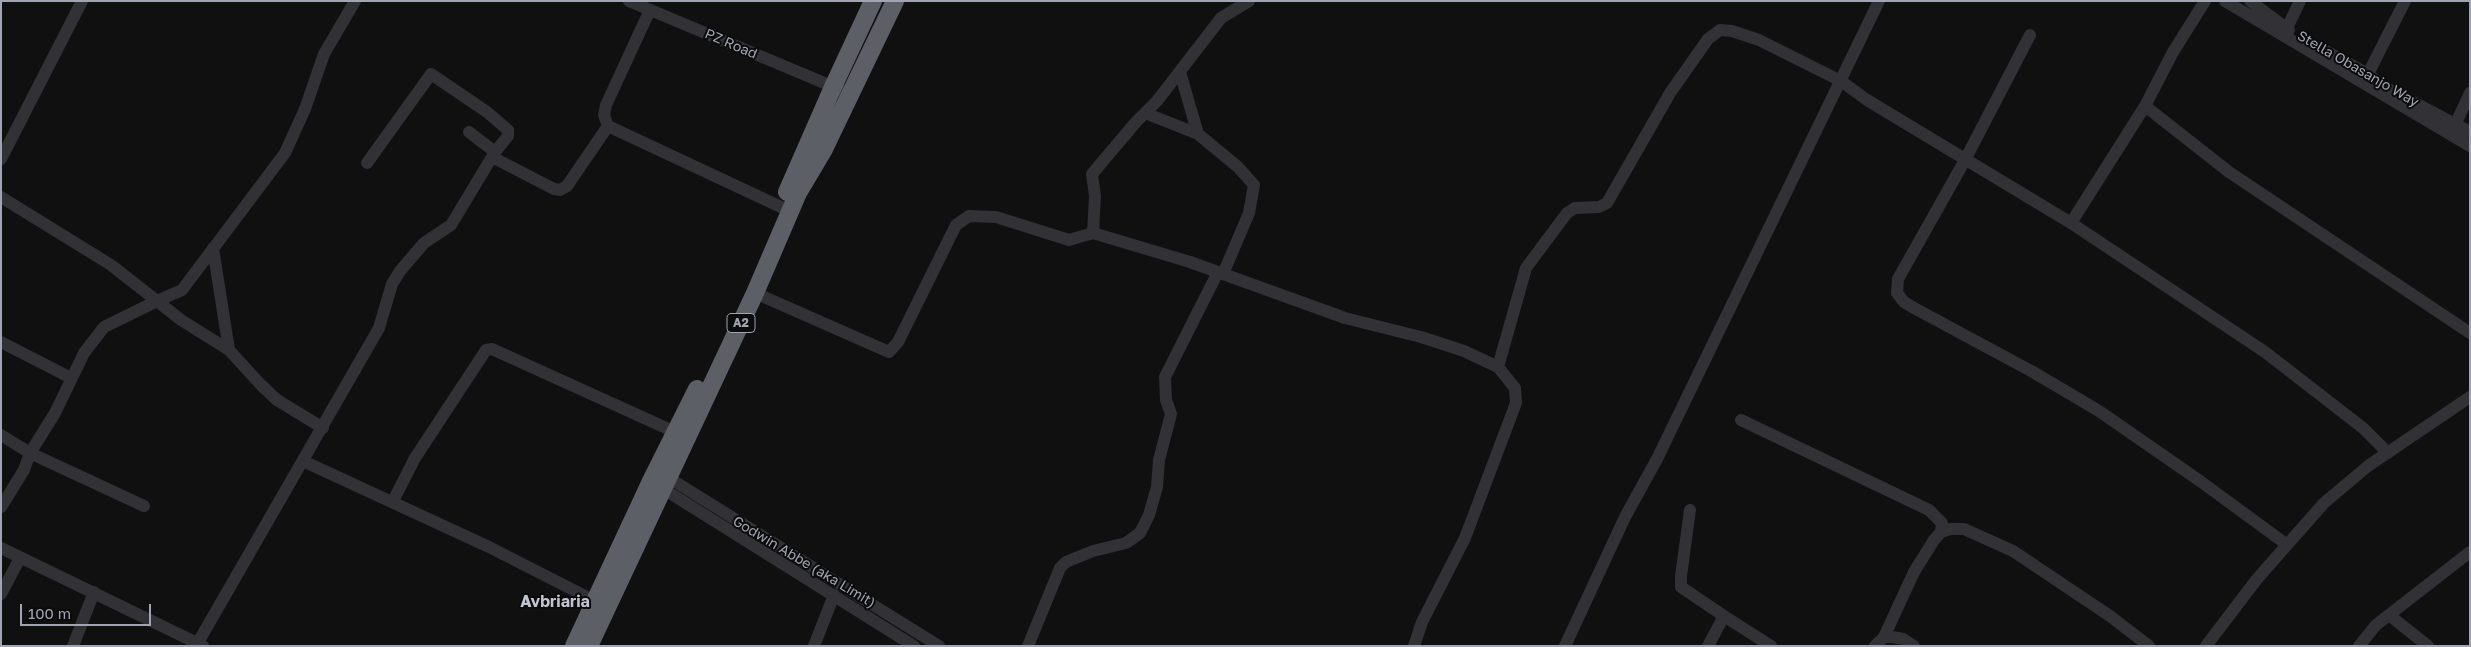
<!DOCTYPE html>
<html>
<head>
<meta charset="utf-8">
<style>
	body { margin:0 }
	#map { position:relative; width:2471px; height:647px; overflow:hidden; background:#101011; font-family:"Golos Text",sans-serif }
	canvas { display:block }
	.frame { position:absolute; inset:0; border:2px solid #a1a5b3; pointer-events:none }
	.scale { position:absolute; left:20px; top:604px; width:131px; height:22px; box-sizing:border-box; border:2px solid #a1a5b3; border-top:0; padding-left:6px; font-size:15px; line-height:18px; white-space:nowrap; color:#a1a5b3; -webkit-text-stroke:4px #0b0b0c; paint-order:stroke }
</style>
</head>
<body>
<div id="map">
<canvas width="2471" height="647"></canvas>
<div class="frame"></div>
<div class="scale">100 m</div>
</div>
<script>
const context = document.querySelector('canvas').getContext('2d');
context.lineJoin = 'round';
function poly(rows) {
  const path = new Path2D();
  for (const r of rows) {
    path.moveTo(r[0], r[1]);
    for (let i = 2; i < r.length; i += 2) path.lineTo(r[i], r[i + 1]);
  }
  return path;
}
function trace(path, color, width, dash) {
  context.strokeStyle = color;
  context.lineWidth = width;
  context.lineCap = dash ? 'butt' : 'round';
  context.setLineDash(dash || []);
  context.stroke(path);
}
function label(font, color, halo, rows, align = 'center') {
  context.font = font + ' "Golos Text",sans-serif';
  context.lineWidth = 4;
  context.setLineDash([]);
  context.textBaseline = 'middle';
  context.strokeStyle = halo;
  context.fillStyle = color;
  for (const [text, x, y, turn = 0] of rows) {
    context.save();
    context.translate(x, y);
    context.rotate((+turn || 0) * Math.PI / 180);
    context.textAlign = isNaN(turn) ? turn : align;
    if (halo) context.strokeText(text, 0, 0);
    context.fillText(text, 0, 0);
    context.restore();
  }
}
trace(poly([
	[629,1,841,90],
	[2225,1,2470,146],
	[2250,1,2289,30],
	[650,10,606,105,604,115,608,126,781,207],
	[2287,28,2300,1],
	[2030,35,1965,160,1898,279,1897,293,1904,302,1914,308,2033,372,2099,411,2200,481,2286,544],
	[2324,50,2368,74,2383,86,2470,132],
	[1180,72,1198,134],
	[2368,74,2405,1],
	[2145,106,2229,172,2470,333],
	[1145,113,1198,134,1238,167,1254,185,1249,213,1223,274],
	[2456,123,2470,93],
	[469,132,495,152],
	[492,157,554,189,560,190,567,186,608,126],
	[1,159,82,1],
	[1,197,111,265,157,301,182,290,285,153,305,109,324,54,355,1],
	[2071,223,2145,106,2173,52,2205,1],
	[1093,233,1095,196,1092,174,1136,122,1157,101,1221,18,1249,1],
	[213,248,229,350,261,385,277,400,323,428],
	[755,293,889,352,898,342,956,225,969,216,996,217,1069,240,1093,233,1190,262,1345,318,1421,337,1464,351,1498,367],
	[1,342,71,378],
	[1741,420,1929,510,1942,523,1941,532],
	[1,435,30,453,24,470,1,507],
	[303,461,489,547,595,601],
	[661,473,939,646],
	[657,485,914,646],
	[393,501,415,458,486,350,492,349,675,432],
	[144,506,30,453,55,413,84,353,104,327,157,301,181,320,229,350],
	[1690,510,1681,576,1681,587,1724,616],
	[1,548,203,646],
	[1,594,20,558],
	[2389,615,2428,646],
	[1884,637,1914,572,1934,540,1941,532,1950,529,1964,529,2013,551,2110,616,2149,646],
	[73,646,94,592],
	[196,646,379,328,392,284,400,271,424,243,451,225,495,152,508,136,508,130,487,112,431,74,367,163],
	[814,646,834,595],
	[1028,646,1060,568,1066,562,1093,551,1126,543,1140,533,1149,515,1157,487,1159,460,1171,414,1166,400,1165,377,1218,272],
	[1414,646,1422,622,1465,538,1516,403,1515,388,1498,367,1526,268,1567,213,1575,208,1599,207,1607,203,1670,93,1708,39,1720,30,1732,31,1759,40,1841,81,1867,100,2071,223,2265,352,2363,428,2388,453],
	[1565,646,1625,517,1657,459,1879,1],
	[1708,646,1724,616,1771,646],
	[1875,646,1884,637,1892,637,1903,639,1914,646],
	[2206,646,2257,579,2324,503,2368,466,2470,397],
	[2359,646,2376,625,2470,552]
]), '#313136', 12);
trace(poly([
	[787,192,833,87,873,1],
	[574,646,651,481,697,389],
	[589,646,755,293,798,193,823,151,895,1]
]), '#5d5f67', 18);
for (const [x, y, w] of [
	[741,323,28]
]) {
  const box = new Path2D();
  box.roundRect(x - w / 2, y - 9.5, w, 19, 4);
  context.fillStyle = '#0b0b0c';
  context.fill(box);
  trace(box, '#a1a5b3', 1);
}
label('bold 12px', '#a1a5b3', null, [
	["A2",741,323]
]);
label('14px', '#a1a5b3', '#0b0b0c', [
	["PZ Road",731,44,23],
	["Stella Obasanjo Way",2358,69,30],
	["Godwin Abbe (aka Limit)",804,562,31]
]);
label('bold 16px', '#c2c4cf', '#0b0b0c', [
	["Avbriaria",555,602]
]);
</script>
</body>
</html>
